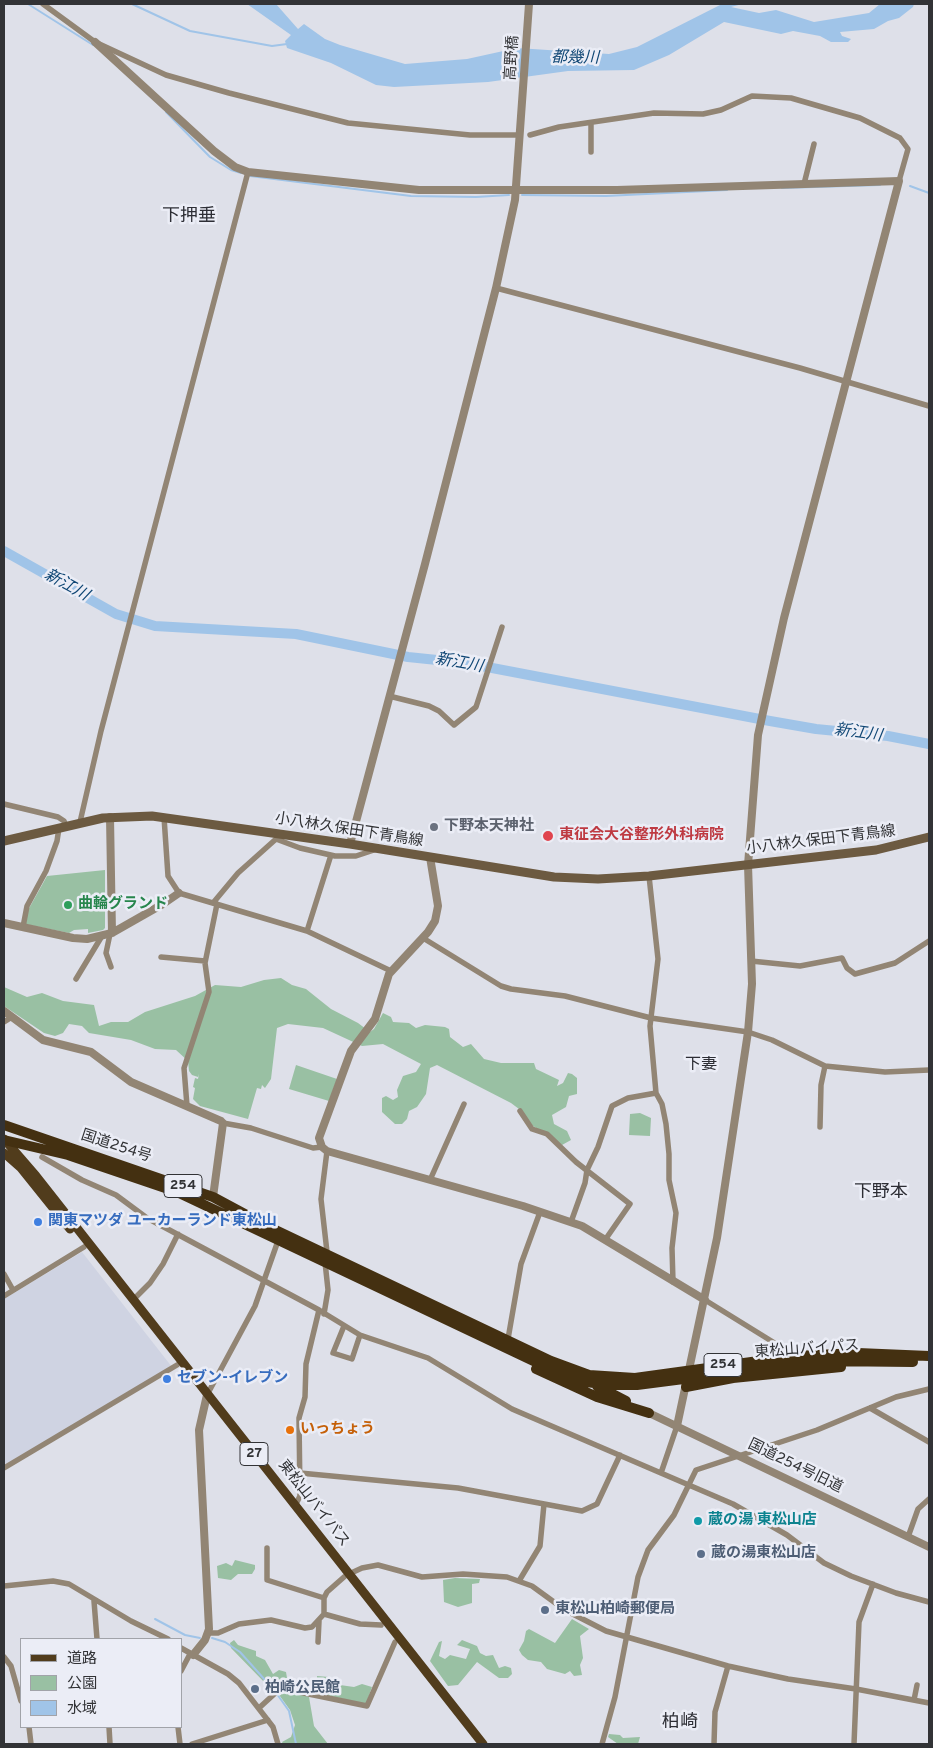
<!DOCTYPE html>
<html>
<head>
<meta charset="utf-8">
<style>
	body { margin:0 }
	#map { position:relative; width:933px; height:1748px; overflow:hidden; background:#dee0e9; font-family:Overpass,"Noto Sans JP",sans-serif }
	canvas { display:block }
	.frame { position:absolute; inset:0; border:5px solid #323336; pointer-events:none }
	.legend { position:absolute; left:20px; top:1638px; width:162px; height:90px; box-sizing:border-box; background:#ebedf6; border:1px solid #a1a3a9; margin:0; padding:6px 9px; list-style:none; font-size:15px; color:#323336 }
	.legend li { display:flex; align-items:center; gap:10px; height:25px }
	.legend b { width:25px; border:1px solid #a1a3a9 }
</style>
</head>
<body>
<div id="map">
<canvas width="933" height="1748"></canvas>
<div class="frame"></div>
<ul class="legend">
<li><b style="height:6px;background:#513c1c"></b>道路</li>
<li><b style="height:14px;background:#99c0a3"></b>公園</li>
<li><b style="height:14px;background:#a0c4e8"></b>水域</li>
</ul>
</div>
<script>
const context = document.querySelector('canvas').getContext('2d');
context.lineJoin = 'round';
function fillPath(path, color) {
  context.fillStyle = color;
  context.fill(path, 'evenodd');
}
function poly(rows) {
  const path = new Path2D();
  for (const r of rows) {
    path.moveTo(r[0], r[1]);
    for (let i = 2; i < r.length; i += 2) path.lineTo(r[i], r[i + 1]);
  }
  return path;
}
function trace(path, color, width, dash) {
  context.strokeStyle = color;
  context.lineWidth = width;
  context.lineCap = dash ? 'butt' : 'round';
  context.setLineDash(dash || []);
  context.stroke(path);
}
function label(font, color, halo, rows, align = 'center') {
  context.font = font + ' Overpass,"Noto Sans JP",sans-serif';
  context.lineWidth = 5;
  context.setLineDash([]);
  context.textBaseline = 'middle';
  context.strokeStyle = halo;
  context.fillStyle = color;
  for (const [text, x, y, turn = 0] of rows) {
    context.save();
    context.translate(x, y);
    context.rotate((+turn || 0) * Math.PI / 180);
    context.textAlign = isNaN(turn) ? turn : align;
    if (halo) context.strokeText(text, 0, 0);
    context.fillText(text, 0, 0);
    context.restore();
  }
}
fillPath(poly([
	[82,1252,172,1367,4,1466,4,1299]
]), '#cfd3e2');
fillPath(poly([
	[105,870,105,928,103,930,88,933,88,929,74,930,69,933,25,924,27,912,47,876],
	[281,978,292,985,306,989,331,1009,358,1023,370,1032,374,1029,383,1013,391,1017,393,1022,409,1023,416,1028,425,1025,445,1027,449,1029,450,1037,463,1047,471,1044,484,1059,501,1063,534,1063,536,1069,559,1080,557,1086,563,1083,568,1073,572,1074,577,1078,577,1094,569,1096,566,1107,552,1115,554,1124,567,1131,571,1140,562,1145,533,1126,519,1109,511,1103,437,1065,430,1068,426,1094,417,1107,409,1111,407,1119,402,1124,395,1124,382,1112,382,1098,386,1096,393,1100,398,1097,397,1090,403,1076,416,1072,421,1064,383,1044,362,1046,323,1028,288,1024,277,1028,271,1079,265,1088,262,1085,261,1089,257,1088,248,1119,200,1106,193,1099,195,1088,193,1087,195,1078,198,1079,199,1074,198,1077,192,1075,189,1071,188,1061,176,1050,155,1049,131,1040,89,1033,82,1026,69,1024,63,1033,55,1036,44,1033,4,1006,4,987,27,997,42,993,63,1001,94,1005,99,1026,111,1022,128,1022,145,1012,195,996,215,985,241,987,264,980],
	[296,1065,337,1079,329,1101,289,1089],
	[640,1113,651,1118,650,1136,629,1135,630,1114],
	[235,1560,255,1565,255,1569,252,1574,238,1574,231,1580,218,1578,217,1566,226,1563,232,1566],
	[455,1578,480,1579,479,1583,472,1584,472,1603,458,1607,444,1602,443,1580],
	[572,1619,589,1629,580,1636,583,1658,580,1665,582,1675,574,1676,570,1671,565,1674,547,1669,541,1662,528,1660,522,1655,519,1650,524,1641,526,1631,529,1629,555,1643],
	[234,1640,238,1645,256,1651,256,1656,265,1660,273,1674,279,1670,286,1672,287,1678,284,1684,275,1690,266,1684,231,1648,230,1643],
	[462,1640,477,1646,480,1653,486,1656,493,1655,499,1668,505,1666,511,1668,512,1674,508,1678,499,1678,477,1662,458,1685,448,1686,430,1661,439,1642,442,1641,439,1656,445,1659,450,1655,466,1659,470,1649,457,1645],
	[317,1676,329,1677,340,1685,354,1687,362,1684,372,1687,366,1704,317,1693],
	[283,1688,309,1697,314,1726,328,1744,283,1744,282,1742,291,1737,295,1725,290,1710,277,1692],
	[609,1734,620,1735,623,1738,640,1737,638,1744,618,1744,608,1737]
]), '#99c0a3');
fillPath(poly([
	[247,4,276,4,298,29,304,24,325,39,340,45,405,64,467,59,517,48,609,54,637,47,722,4,742,4,731,7,759,13,776,10,814,22,869,13,880,4,914,4,913,7,899,18,888,21,874,29,840,32,842,36,851,39,848,42,831,42,820,36,793,31,781,34,724,22,669,55,634,70,568,71,488,82,394,87,376,85,331,63,287,48,285,41,291,35]
]), '#a0c4e8');
trace(poly([
	[28,4,93,45],
	[132,4,190,31,272,46,287,44],
	[166,112,210,157,231,170,241,173],
	[250,176,411,196,476,197,509,195],
	[910,186,929,193],
	[782,188,880,185],
	[522,195,606,196,727,190],
	[155,1619,185,1635,200,1638],
	[212,1638,225,1642,240,1652,274,1690],
	[277,1694,289,1711,296,1744]
]), '#a0c4e8', 2);
trace(poly([
	[4,551,116,614,155,626,296,634,408,657,466,663,770,721,816,729,888,736,929,744]
]), '#a0c4e8', 10);
trace(poly([
	[43,4,95,42,166,75,229,93,348,123,470,135,516,135],
	[591,123,591,152],
	[530,135,559,127,654,113,703,114,721,110,752,96,791,98,860,118,900,138,908,149,899,181],
	[804,184,814,144],
	[496,288,800,368,929,406],
	[389,696,429,706,439,711,454,725,476,707,502,627],
	[4,804,58,817,64,821,66,826],
	[164,817,168,876,179,893,307,931,391,971],
	[80,822,101,731,248,172],
	[213,903,238,873,276,839,300,848,335,856,356,856,377,849],
	[23,927,27,906,46,871,57,841,59,828],
	[307,931,331,855],
	[110,934,106,953,111,967],
	[423,938,501,986,511,989,565,996,651,1018,748,1032,772,1040,825,1066,885,1072,929,1070],
	[161,957,205,961],
	[751,961,800,966,842,958,847,968,855,974,895,963,929,941],
	[76,979,102,936],
	[4,1022,12,1017],
	[656,1093,662,1104,666,1124,669,1154,669,1180,676,1213,672,1248,673,1282],
	[187,1106,184,1068,209,992,205,963,217,904],
	[520,1111,532,1129,547,1134,576,1162,630,1204,605,1240],
	[223,1123,251,1128,313,1148,322,1147],
	[820,1127,821,1085,825,1066],
	[42,1157,82,1180,116,1195,147,1218,319,1310,360,1335,428,1358,512,1409,733,1504,787,1535,824,1563,851,1576,896,1593,929,1602],
	[430,1180,464,1104],
	[571,1222,585,1183,587,1170,598,1147,612,1106,628,1098,656,1093,650,1026,658,959,649,876],
	[327,1252,321,1199,327,1151],
	[4,1274,13,1290],
	[4,1296,84,1247],
	[133,1300,150,1283,163,1264,178,1234],
	[705,1300,794,1355],
	[324,1314,328,1290,325,1262],
	[344,1326,333,1353,352,1359,360,1335],
	[508,1339,521,1264,540,1212],
	[207,1395,255,1306,279,1238],
	[870,1408,929,1442],
	[4,1468,177,1365],
	[300,1473,458,1488,582,1511,597,1504,620,1455],
	[661,1473,677,1426],
	[295,1506,300,1496,299,1418,305,1397,306,1364,319,1310],
	[908,1537,918,1509,929,1499],
	[267,1548,267,1580,324,1598],
	[349,1574,362,1568,378,1565,422,1577,463,1574,507,1577,532,1586,565,1610,606,1631,728,1666,788,1679,856,1689,929,1703],
	[519,1581,540,1546,544,1504],
	[4,1586,53,1581,69,1584,131,1621,168,1639],
	[94,1601,97,1639],
	[324,1614,360,1624,381,1625],
	[208,1633,218,1633,239,1624,271,1620,305,1628,312,1627,324,1614,324,1598,327,1592,344,1577],
	[318,1642,319,1621],
	[181,1648,228,1674,239,1683,273,1727,278,1744],
	[4,1657,11,1666,21,1701],
	[181,1671,190,1654],
	[914,1700,917,1685],
	[259,1708,283,1686,299,1692,367,1706,395,1642],
	[29,1727,31,1744],
	[109,1727,110,1744],
	[178,1727,180,1744],
	[192,1744,268,1720],
	[602,1744,615,1697,638,1577,648,1550,674,1515,696,1470,817,1430,896,1397,929,1389],
	[714,1744,715,1712,728,1666],
	[854,1744,859,1622,873,1584]
]), '#928574', 5.5);
trace(poly([
	[95,42,214,151,235,167,248,172,419,190,617,190,899,181,784,618,758,735,748,865,752,984,748,1032,717,1238,677,1426],
	[110,817,112,933],
	[350,844,425,564,496,288,515,200,529,4],
	[430,857,438,906,435,921,428,932,389,974,375,1019,351,1051,319,1138,322,1147,327,1151,523,1206,582,1226,705,1300],
	[4,923,73,938,87,939,112,933,163,904,179,893],
	[4,1011,43,1040,91,1052,131,1082,221,1121,223,1123,213,1197],
	[649,1413,929,1547],
	[193,1655,205,1640,209,1629,199,1430,207,1395]
]), '#928574', 8);
trace(poly([
	[4,841,103,818,152,816,350,844,554,877,598,879,649,876,876,850,929,837]
]), '#6c5a41', 9);
trace(poly([
	[4,1139,36,1176,483,1744],
	[4,1153,21,1168,70,1229]
]), '#513c1c', 9);
trace(poly([
	[4,1125,213,1197,267,1226,551,1361,589,1375,635,1378,795,1356,858,1353,929,1356],
	[4,1140,68,1155,177,1192,544,1366,587,1382,608,1385,637,1385,823,1361,913,1362],
	[536,1369,597,1397,649,1413],
	[597,1386,626,1401],
	[686,1387,733,1378,841,1367]
]), '#443011', 10);
for (const [x, y, r, color] of [
	[434,827,5,"#6b7280"],
	[548,836,6,"#e0444e"],
	[68,905,5,"#2e9e5b"],
	[38,1222,5,"#3f7fe0"],
	[167,1379,5,"#3f7fe0"],
	[290,1430,5,"#e8710a"],
	[698,1521,5,"#0f9aa8"],
	[701,1554,5,"#5c6f8a"],
	[545,1610,5,"#5c6f8a"],
	[255,1689,5,"#5c6f8a"]
]) {
  const dot = new Path2D();
  dot.arc(x, y, r, 0, 2 * Math.PI);
  context.fillStyle = color;
  context.fill(dot);
  trace(dot, '#ebedf6', 2);
}
for (const [x, y, w] of [
	[183,1186,38],
	[723,1365,38],
	[254,1454,28]
]) {
  const box = new Path2D();
  box.roundRect(x - w / 2, y - 11.5, w, 23, 4);
  context.fillStyle = '#ebedf6';
  context.fill(box);
  trace(box, '#323336', 1);
}
label('bold 14px', '#323336', null, [
	["254",183,1186],
	["254",723,1365],
	["27",254,1454]
]);
label('15px', '#323336', '#ebedf6', [
	["高野橋",513,58,-86],
	["小八林久保田下青鳥線",349,831,9],
	["小八林久保田下青鳥線",821,841,-7],
	["国道254号",116,1147,18],
	["東松山バイパス",807,1350,-4],
	["国道254号旧道",795,1467,26],
	["東松山バイパス",313,1504,52]
]);
label('bold 15px', '#5b616d', '#ebedf6', [
	["下野本天神社",444,827]
], 'left');
label('bold 15px', '#be3a42', '#ebedf6', [
	["東征会大谷整形外科病院",559,836]
], 'left');
label('bold 15px', '#27864d', '#ebedf6', [
	["曲輪グランド",78,905]
], 'left');
label('bold 15px', '#366cbe', '#ebedf6', [
	["関東マツダ ユーカーランド東松山",48,1222],
	["セブン-イレブン",177,1379]
], 'left');
label('bold 15px', '#c56008', '#ebedf6', [
	["いっちょう",300,1430]
], 'left');
label('bold 15px', '#0d838f', '#ebedf6', [
	["蔵の湯 東松山店",708,1521]
], 'left');
label('bold 15px', '#4e5e75', '#ebedf6', [
	["蔵の湯東松山店",711,1554],
	["東松山柏崎郵便局",555,1610],
	["柏崎公民館",265,1689]
], 'left');
label('italic 16px', '#104775', '#ebedf6', [
	["都幾川",575,59,1],
	["新江川",66,586,29],
	["新江川",459,664,10],
	["新江川",858,734,8]
]);
label('16px', '#2d2e35', '#ebedf6', [
	["下妻",701,1066]
]);
label('18px', '#2d2e35', '#ebedf6', [
	["下押垂",189,217],
	["下野本",881,1193],
	["柏崎",680,1723]
]);
</script>
</body>
</html>
